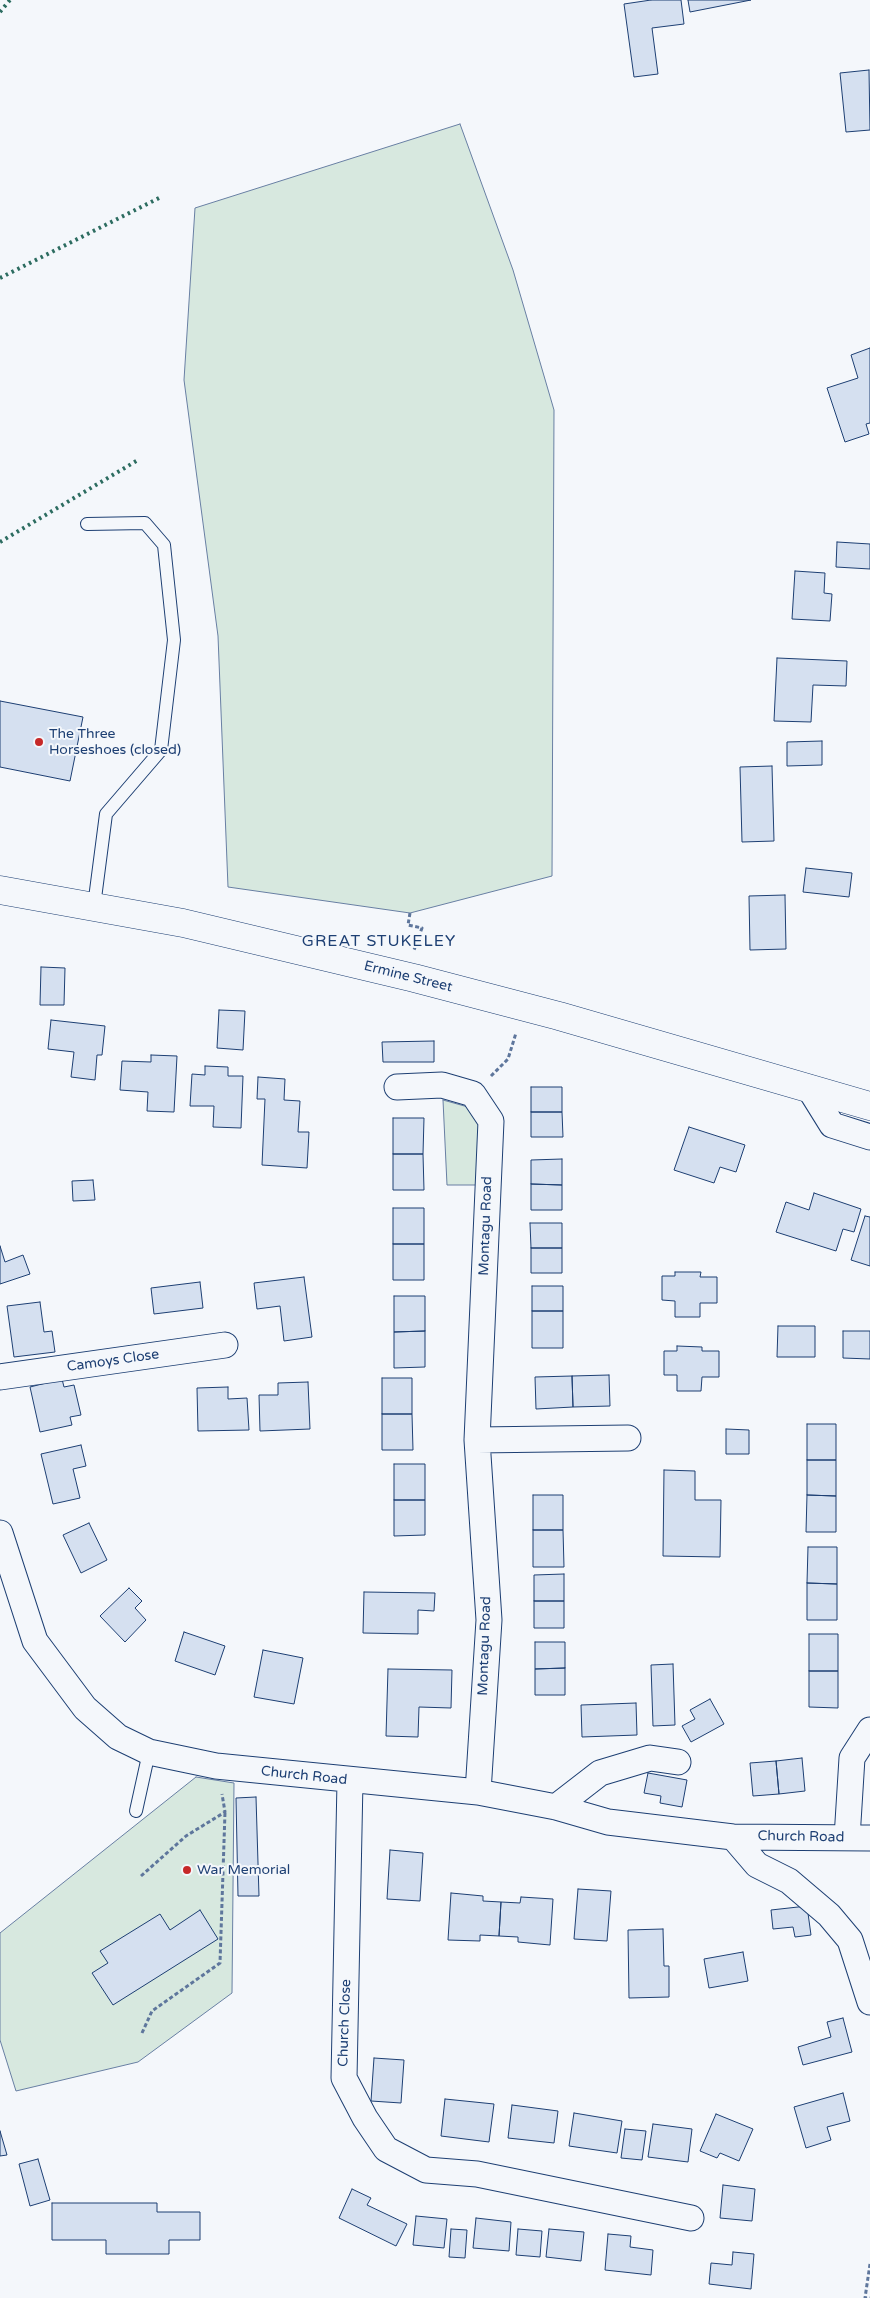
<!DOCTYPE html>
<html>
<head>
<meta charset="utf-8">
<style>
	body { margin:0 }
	canvas { display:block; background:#f4f7fb }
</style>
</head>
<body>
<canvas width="870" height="2298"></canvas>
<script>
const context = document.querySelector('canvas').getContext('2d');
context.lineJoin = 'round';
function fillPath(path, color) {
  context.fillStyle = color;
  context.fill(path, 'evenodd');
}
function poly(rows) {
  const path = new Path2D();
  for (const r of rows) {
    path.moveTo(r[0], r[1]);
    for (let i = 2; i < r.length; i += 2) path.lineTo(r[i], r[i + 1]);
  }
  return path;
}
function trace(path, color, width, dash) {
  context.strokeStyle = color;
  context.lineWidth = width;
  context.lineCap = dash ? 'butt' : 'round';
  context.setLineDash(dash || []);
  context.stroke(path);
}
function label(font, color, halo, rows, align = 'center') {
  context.font = font + ' "Varela Round",sans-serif';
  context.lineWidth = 4;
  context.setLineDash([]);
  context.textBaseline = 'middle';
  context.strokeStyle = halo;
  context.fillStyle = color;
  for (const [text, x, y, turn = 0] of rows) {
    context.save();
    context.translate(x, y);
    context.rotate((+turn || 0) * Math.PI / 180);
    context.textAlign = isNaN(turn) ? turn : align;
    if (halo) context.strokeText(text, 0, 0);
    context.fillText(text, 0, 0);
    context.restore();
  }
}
const green = poly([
	[460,124,513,270,554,410,552,876,410,913,228,887,218,636,184,380,195,208,460,124],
	[443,1100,468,1107,479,1121,480,1185,447,1185,443,1100],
	[196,1777,234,1783,232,1993,138,2062,16,2091,0,2040,0,1933,196,1777]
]);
fillPath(green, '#d7e8df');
trace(green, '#687fa3', 1);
const building = poly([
	[651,0,681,0,684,24,652,28,658,74,634,77,624,4,651,0],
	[688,0,751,0,690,12,688,0],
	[869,70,870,130,846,132,840,73,869,70],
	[870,348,870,423,866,424,869,434,845,442,827,388,858,378,851,355,870,348],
	[837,542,870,544,870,569,836,567,837,542],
	[795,571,825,573,824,593,832,594,830,621,792,619,795,571],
	[777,658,847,661,846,686,813,685,811,722,774,721,777,658],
	[0,701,83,717,70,781,0,767,0,701],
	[822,741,822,765,787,766,787,742,822,741],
	[772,766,774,841,742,842,740,767,772,766],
	[806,868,852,873,849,897,803,892,806,868],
	[785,895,786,949,750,950,749,896,785,895],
	[41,967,65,968,64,1005,40,1005,41,967],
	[219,1010,245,1011,243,1050,217,1048,219,1010],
	[51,1020,105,1026,102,1055,97,1055,95,1080,71,1077,74,1052,48,1049,51,1020],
	[434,1041,434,1062,383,1062,382,1042,434,1041],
	[151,1055,177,1056,174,1112,147,1111,148,1092,120,1090,122,1061,151,1062,151,1055],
	[205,1066,228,1067,228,1076,243,1076,241,1128,213,1127,214,1106,190,1106,192,1074,205,1075,205,1066],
	[258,1077,285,1079,284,1100,300,1101,298,1132,309,1132,307,1168,262,1165,265,1099,257,1099,258,1077],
	[531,1087,562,1087,562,1112,531,1112,531,1087],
	[531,1112,562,1112,563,1137,531,1137,531,1112],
	[393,1118,424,1118,423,1154,393,1154,393,1118],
	[689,1127,745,1145,736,1172,720,1167,714,1183,674,1170,689,1127],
	[393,1154,423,1154,424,1190,393,1190,393,1154],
	[562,1159,562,1185,531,1184,531,1160,562,1159],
	[93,1180,95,1200,73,1201,72,1181,93,1180],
	[531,1184,562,1185,562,1210,531,1210,531,1184],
	[814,1193,861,1209,854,1232,843,1229,836,1251,776,1232,786,1202,809,1210,814,1193],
	[393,1208,424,1208,424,1244,393,1244,393,1208],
	[865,1216,870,1217,870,1266,851,1260,865,1216],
	[530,1223,562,1223,562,1248,531,1248,530,1223],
	[393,1244,424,1244,424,1280,393,1280,393,1244],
	[0,1246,5,1262,23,1255,30,1274,0,1284,0,1246],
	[531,1248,562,1248,562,1273,531,1273,531,1248],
	[675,1272,701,1272,700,1277,717,1277,717,1303,700,1303,700,1317,675,1317,675,1301,662,1300,662,1276,675,1276,675,1272],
	[304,1277,312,1337,284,1341,280,1306,257,1309,254,1283,304,1277],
	[200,1282,203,1308,154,1314,151,1288,200,1282],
	[532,1286,563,1286,563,1311,532,1311,532,1286],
	[394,1296,425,1296,425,1331,394,1332,394,1296],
	[40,1302,44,1332,52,1331,55,1352,14,1357,7,1306,40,1302],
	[532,1311,563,1311,563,1348,532,1348,532,1311],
	[778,1326,815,1326,815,1357,777,1357,778,1326],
	[425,1331,425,1367,394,1368,394,1332,425,1331],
	[843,1331,870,1331,870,1359,843,1358,843,1331],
	[677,1346,702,1347,702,1351,719,1351,719,1377,702,1377,701,1391,677,1391,677,1375,664,1375,664,1351,677,1351,677,1346],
	[609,1375,610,1406,573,1407,572,1376,609,1375],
	[572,1376,573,1407,536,1409,535,1377,572,1376],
	[382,1378,412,1378,412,1414,382,1414,382,1378],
	[62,1379,64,1387,74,1385,81,1415,70,1417,72,1425,40,1432,30,1387,62,1379],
	[308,1382,310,1429,260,1431,259,1395,278,1395,278,1383,308,1382],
	[228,1387,228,1399,247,1398,249,1430,198,1431,197,1388,228,1387],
	[382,1414,412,1414,413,1450,382,1450,382,1414],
	[807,1424,836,1424,836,1460,807,1460,807,1424],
	[726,1429,749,1430,749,1454,726,1454,726,1429],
	[81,1445,86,1466,73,1469,80,1498,53,1504,41,1454,81,1445],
	[807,1460,836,1460,836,1496,807,1495,807,1460],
	[394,1464,425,1464,425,1500,394,1500,394,1464],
	[664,1470,695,1471,695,1500,721,1500,720,1557,663,1556,664,1470],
	[533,1495,563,1495,563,1530,533,1530,533,1495],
	[807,1495,836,1496,836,1532,806,1532,807,1495],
	[394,1500,425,1500,425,1535,394,1536,394,1500],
	[89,1523,107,1560,81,1573,63,1535,89,1523],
	[533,1530,563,1530,564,1567,533,1567,533,1530],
	[808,1547,837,1547,837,1584,807,1583,808,1547],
	[564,1574,564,1601,534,1601,534,1575,564,1574],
	[807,1583,837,1584,837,1620,807,1620,807,1583],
	[129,1588,142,1601,135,1608,146,1620,125,1642,100,1616,129,1588],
	[364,1592,435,1593,434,1611,418,1610,418,1634,363,1633,364,1592],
	[534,1601,564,1601,564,1628,534,1628,534,1601],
	[184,1632,225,1646,215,1675,175,1661,184,1632],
	[809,1634,838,1634,838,1671,809,1671,809,1634],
	[535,1642,565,1642,565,1668,535,1669,535,1642],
	[263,1650,303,1658,294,1704,254,1697,263,1650],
	[673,1664,675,1725,653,1726,651,1665,673,1664],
	[565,1668,565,1695,535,1695,535,1669,565,1668],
	[388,1669,452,1670,451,1708,419,1707,418,1737,386,1736,388,1669],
	[809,1671,838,1671,838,1708,809,1707,809,1671],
	[710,1699,724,1724,691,1742,682,1726,695,1719,690,1710,710,1699],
	[636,1703,637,1735,582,1737,581,1705,636,1703],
	[802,1758,805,1791,779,1794,776,1761,802,1758],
	[776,1761,779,1794,753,1796,750,1763,776,1761],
	[648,1773,687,1780,682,1807,660,1803,661,1796,644,1793,648,1773],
	[256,1797,259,1896,238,1896,236,1798,256,1797],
	[390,1850,423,1853,420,1901,387,1899,390,1850],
	[578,1889,611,1891,607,1941,574,1939,578,1889],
	[451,1893,483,1896,483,1901,501,1902,499,1936,480,1935,480,1941,448,1940,451,1893],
	[521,1897,553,1899,550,1945,518,1942,518,1937,499,1936,501,1902,520,1903,521,1897],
	[807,1906,811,1935,795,1937,793,1927,773,1929,771,1910,807,1906],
	[200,1910,218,1939,113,2005,92,1973,108,1963,100,1951,160,1914,170,1930,200,1910],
	[663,1929,664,1966,669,1966,669,1997,629,1998,628,1930,663,1929],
	[743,1952,748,1981,709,1988,704,1959,743,1952],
	[843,2018,852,2052,803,2065,798,2047,831,2037,827,2022,843,2018],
	[374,2058,404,2060,401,2103,371,2101,374,2058],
	[843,2093,850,2121,827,2127,831,2140,806,2148,794,2107,843,2093],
	[445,2099,494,2104,489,2142,441,2136,445,2099],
	[512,2105,558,2111,554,2143,508,2138,512,2105],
	[574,2113,622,2121,617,2153,569,2146,574,2113],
	[716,2114,753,2129,739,2161,720,2153,717,2158,700,2151,716,2114],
	[653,2124,692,2129,688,2162,648,2157,653,2124],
	[625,2129,646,2131,642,2160,621,2158,625,2129],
	[0,2131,7,2155,0,2156,0,2131],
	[38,2159,50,2200,30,2206,19,2164,38,2159],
	[723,2185,755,2189,752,2221,720,2218,723,2185],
	[352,2189,371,2198,367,2205,407,2224,396,2246,339,2218,352,2189],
	[52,2203,157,2203,157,2212,200,2212,200,2240,169,2240,169,2254,106,2254,106,2240,52,2240,52,2203],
	[416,2216,447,2219,444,2248,413,2245,416,2216],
	[476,2218,511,2222,509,2251,473,2248,476,2218],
	[451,2229,467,2230,465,2258,449,2257,451,2229],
	[518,2229,542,2231,540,2257,516,2255,518,2229],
	[549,2229,584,2232,581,2261,546,2257,549,2229],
	[608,2234,631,2236,630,2247,653,2250,651,2275,605,2270,608,2234],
	[733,2252,754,2254,751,2289,709,2284,711,2263,732,2265,733,2252]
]);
fillPath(building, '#d5e0f0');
trace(building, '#1d3f73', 1);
const service = poly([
	[87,524,145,523,164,545,174,640,161,750,106,814,94,906],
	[136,1811,149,1752]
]);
const minor = poly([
	[397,1087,442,1085,473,1094,491,1121,477,1440,489,1620,478,1792],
	[809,1088,832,1125,870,1137],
	[0,1377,225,1345],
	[477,1440,628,1438],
	[0,1533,35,1641,85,1708,118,1737,149,1752,216,1766,478,1792,556,1807,608,1822,733,1837,870,1838],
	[350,1781,344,2078,365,2118,386,2149,426,2170,477,2174,691,2218],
	[556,1807,600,1773,650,1758,678,1762],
	[733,1837,757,1865,789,1881,829,1915,850,1940,870,2002],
	[847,1838,852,1758,870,1730]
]);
const tertiary = poly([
	[0,890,183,923,414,978,559,1016,870,1106]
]);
trace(service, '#1d3f73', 14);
trace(minor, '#1d3f73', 27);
trace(tertiary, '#1d3f73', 29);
trace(poly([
	[410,913,408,925,422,928,414,950],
	[491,1076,508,1059,516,1033],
	[141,1876,186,1836,225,1812,222,1794],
	[142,2033,152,2011,220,1963,225,1812],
	[870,2264,865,2298,870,2298]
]), '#5e769c', 3, [4, 2.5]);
trace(service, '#f4f7fb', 12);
trace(minor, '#f4f7fb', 25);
trace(tertiary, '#f4f7fb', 28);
trace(poly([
	[0,12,10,0],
	[0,278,159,198],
	[0,542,138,460]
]), '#2c6c60', 4, [2.5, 4]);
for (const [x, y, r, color] of [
	[39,742,5,"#c62828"],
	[187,1870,5,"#c62828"]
]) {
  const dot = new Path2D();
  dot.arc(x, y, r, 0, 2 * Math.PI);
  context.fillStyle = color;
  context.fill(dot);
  trace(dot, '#f4f7fb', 2);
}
label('14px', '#1d3f73', '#f4f7fb', [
	["The Three",49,734],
	["Horseshoes (closed)",49,750],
	["War Memorial",197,1870]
], 'left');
label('14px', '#1d3f73', '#f4f7fb', [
	["Ermine Street",408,977,14],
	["Montagu Road",486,1226,-88],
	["Camoys Close",113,1361,-8],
	["Montagu Road",485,1646,-88],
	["Church Road",304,1776,6],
	["Church Road",801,1837,1],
	["Church Close",345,2023,-88]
]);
context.letterSpacing = '1px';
label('16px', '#1d3f73', '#f4f7fb', [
	["GREAT STUKELEY",379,942]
]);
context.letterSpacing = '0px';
</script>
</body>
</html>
